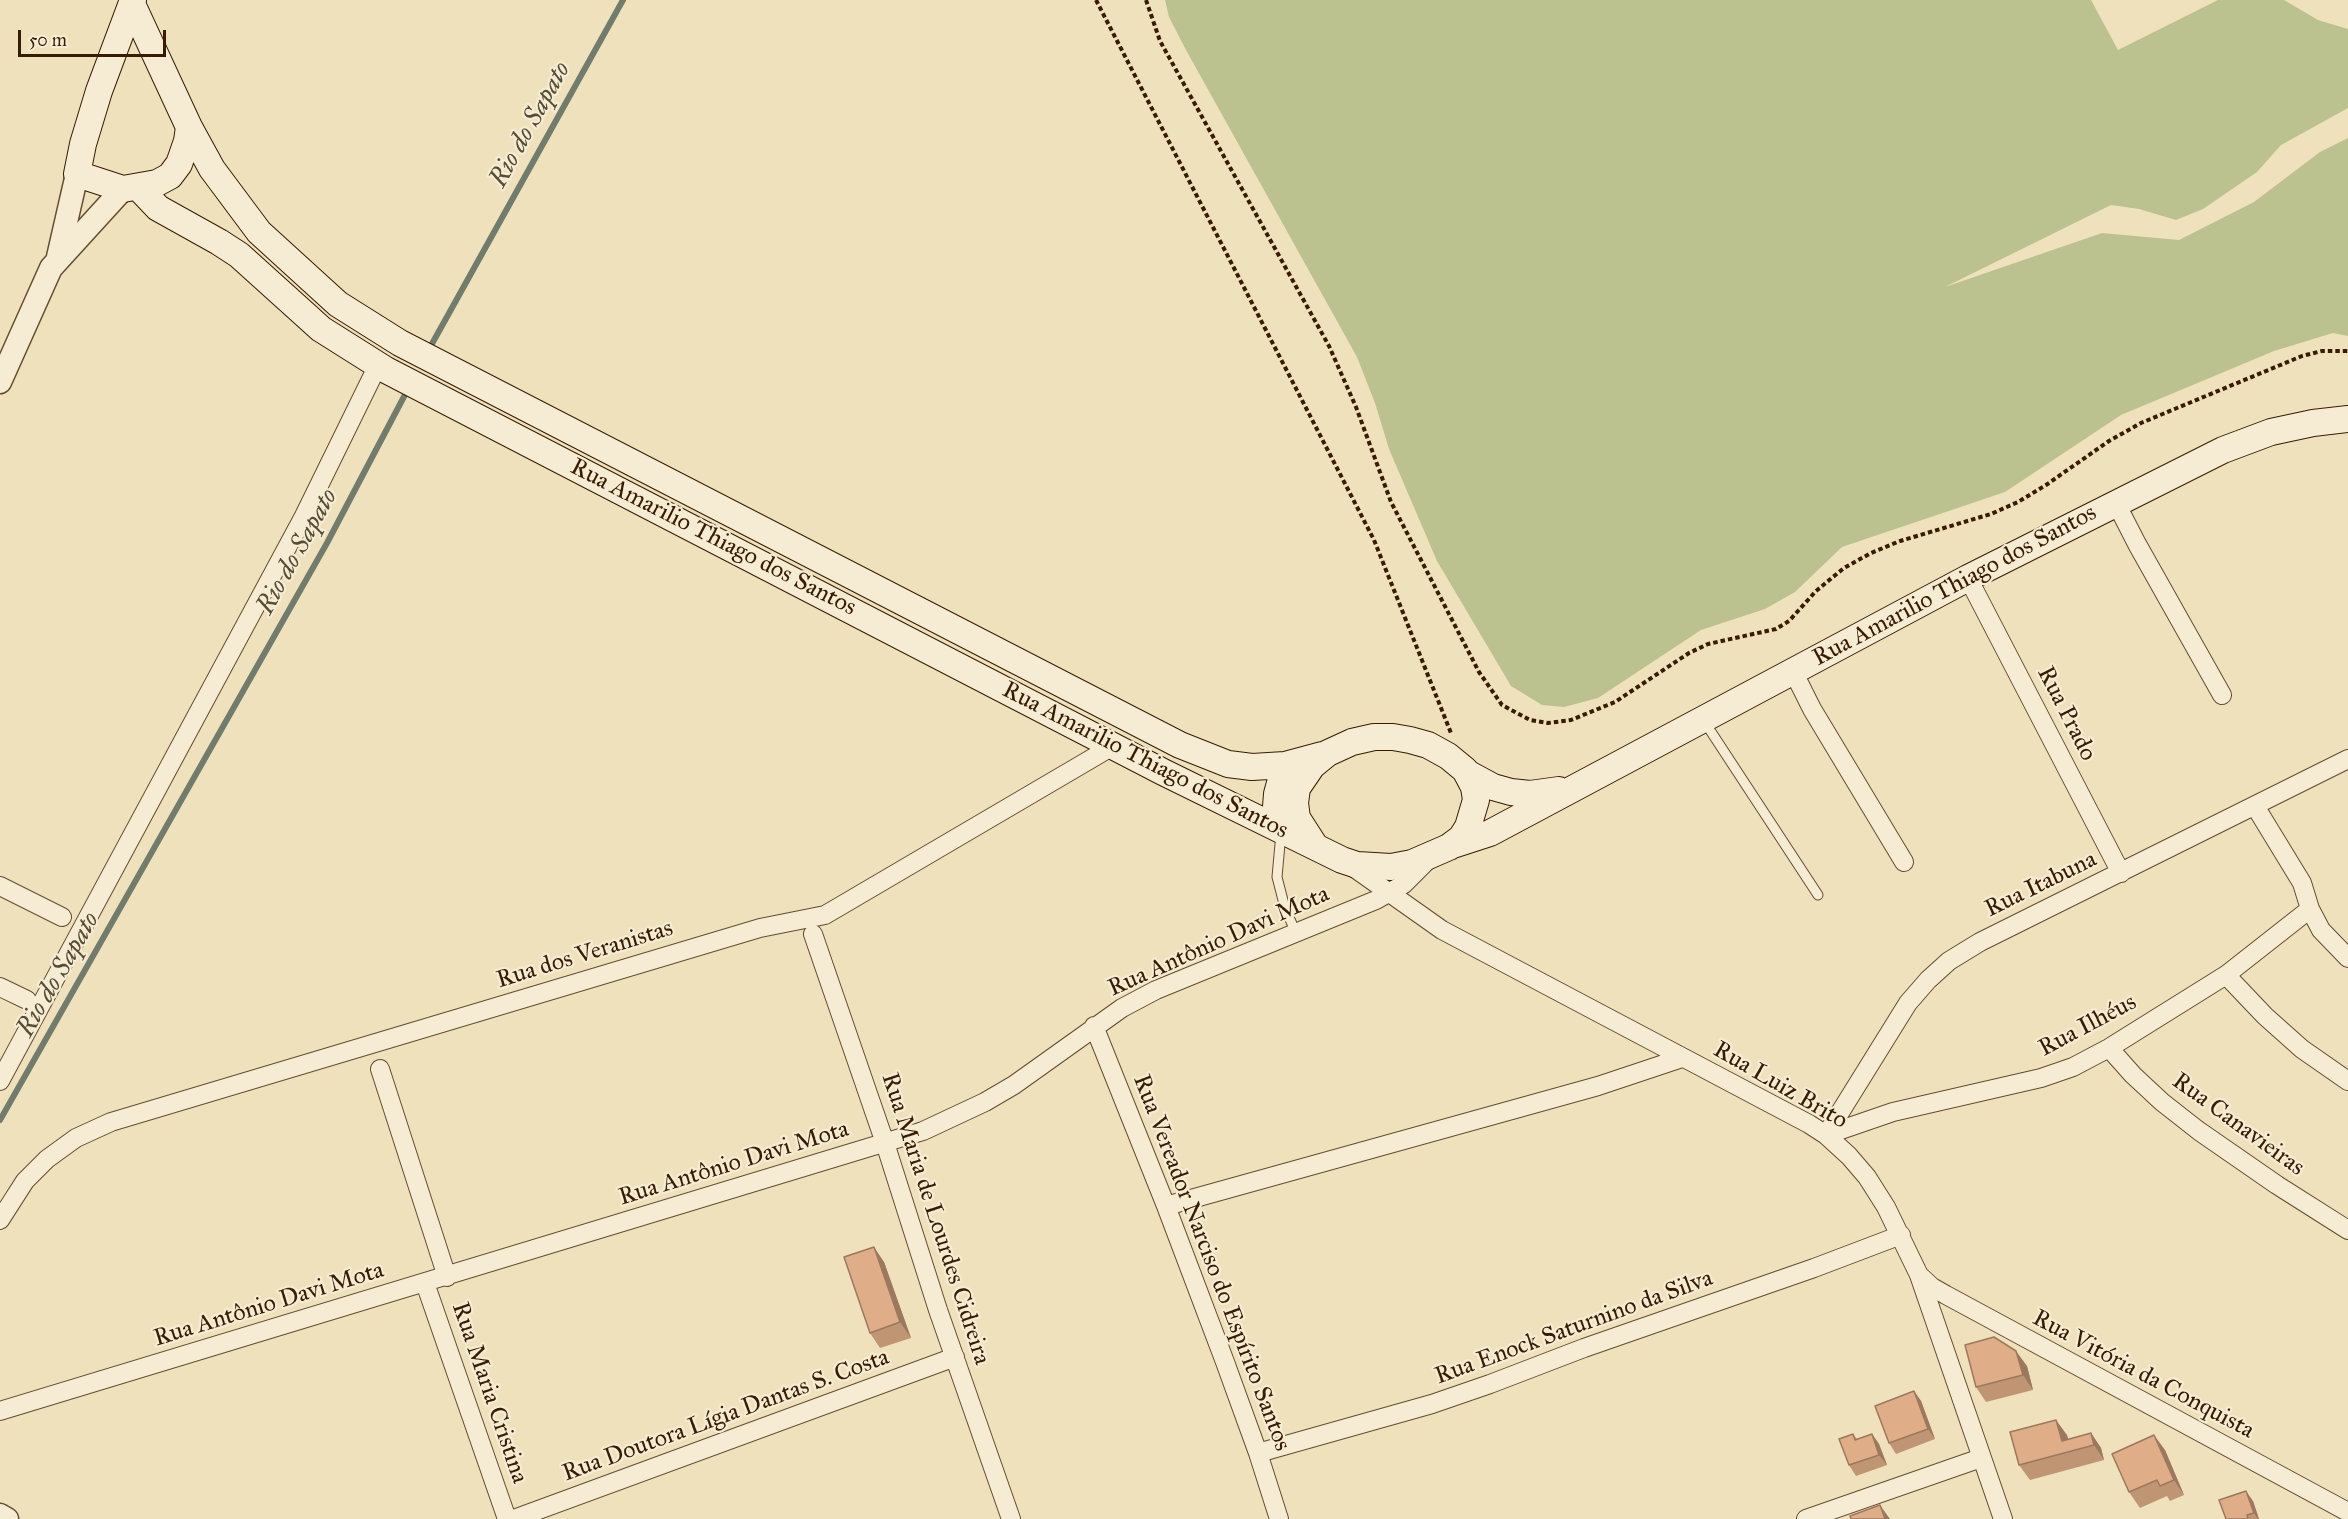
<!DOCTYPE html>
<html>
<head>
<meta charset="utf-8">
<style>
	body { margin:0 }
	#map { position:relative; width:2348px; height:1519px; overflow:hidden; background:#efe1bc; font-family:"IM FELL Great Primer",serif }
	canvas { display:block }
	.scale { position:absolute; left:18px; top:30px; width:148px; height:27px; box-sizing:border-box; border:3px solid #371b02; border-top:0; padding-left:8px; font-size:18px; line-height:21px; white-space:nowrap; color:#371b02; -webkit-text-stroke:4px #f5ecd3; paint-order:stroke }
</style>
</head>
<body>
<div id="map">
<canvas width="2348" height="1519"></canvas>
<div class="scale">50 m</div>
</div>
<script>
const context = document.querySelector('canvas').getContext('2d');
context.lineJoin = 'round';
function fillPath(path, color) {
  context.fillStyle = color;
  context.fill(path, 'evenodd');
}
function poly(rows) {
  const path = new Path2D();
  for (const r of rows) {
    path.moveTo(r[0], r[1]);
    for (let i = 2; i < r.length; i += 2) path.lineTo(r[i], r[i + 1]);
  }
  return path;
}
function trace(path, color, width, dash) {
  context.strokeStyle = color;
  context.lineWidth = width;
  context.lineCap = dash ? 'butt' : 'round';
  context.setLineDash(dash || []);
  context.stroke(path);
}
function label(font, color, halo, rows, align = 'center') {
  context.font = font + ' "IM FELL Great Primer",serif';
  context.lineWidth = 4.5;
  context.setLineDash([]);
  context.textBaseline = 'middle';
  context.strokeStyle = halo;
  context.fillStyle = color;
  for (const [text, x, y, turn = 0] of rows) {
    context.save();
    context.translate(x, y);
    context.rotate((+turn || 0) * Math.PI / 180);
    context.textAlign = isNaN(turn) ? turn : align;
    if (halo) context.strokeText(text, 0, 0);
    context.fillText(text, 0, 0);
    context.restore();
  }
}
fillPath(poly([
	[1165,0,2091,0,2118,50,2218,0,2284,0,2318,20,2348,29,2348,108,2281,145,2257,172,2203,209,2176,220,2139,209,2111,205,1945,287,2102,233,2179,240,2254,202,2320,152,2348,138,2348,336,2333,333,2274,351,2121,415,2005,492,1842,547,1795,592,1765,609,1701,630,1598,698,1564,707,1542,705,1511,686,1437,561,1389,449,1375,403,1357,357,1186,50,1169,17]
]), '#bbc28f');
trace(poly([
	[428,351,623,0],
	[0,1120,327,543,408,389]
]), '#727c6c', 6);
const service = poly([
	[1704,721,1818,895],
	[1281,833,1277,877,1285,908,1296,933]
]);
const minor = poly([
	[2116,503,2137,544,2222,695],
	[1968,578,2121,873],
	[1793,671,1812,709,1904,862],
	[2255,806,2302,883,2310,909,2321,930,2348,958],
	[1350,865,1442,930,1809,1124,1826,1135,1849,1156,1867,1177,1886,1207,1919,1275,2003,1519],
	[0,886,62,917],
	[813,934,885,1143,938,1310,1011,1519],
	[2226,975,2265,1016,2302,1049,2348,1081],
	[0,987,27,1000],
	[1094,1026,1166,1206,1225,1362,1258,1453,1279,1519],
	[2109,1048,2133,1075,2162,1102,2199,1131,2277,1185,2348,1230],
	[380,1069,447,1277],
	[0,1081,304,516,378,365],
	[1826,1135,1908,1003,1928,980,1949,961,1980,942,2348,759],
	[1826,1135,1893,1112,2041,1078,2073,1067,2109,1048,2226,975,2310,909],
	[1166,1206,1598,1086,1682,1058],
	[0,1220,25,1181,47,1159,76,1138,111,1122,760,928,825,915,1113,746],
	[1920,1276,1932,1287,1946,1295,2348,1512],
	[425,1283,507,1519],
	[0,1411,923,1131,985,1102,1014,1085,1122,1008,1156,990,1376,900,1404,884,1429,859],
	[1258,1453,1432,1404,1490,1384,1584,1348,1814,1268,1901,1235],
	[514,1519,955,1357],
	[1806,1519,1981,1458]
]);
const tertiary = poly([
	[58,257,77,174],
	[0,382,51,268,123,189],
	[0,1515,7,1519]
]);
const secondary = poly([
	[132,4,189,127,187,141,179,164,170,176,157,183,123,189,77,174,83,144,99,91,133,0],
	[189,127,212,169,259,232,338,304,400,343,1180,745,1228,764,1252,767,1285,765,1322,755],
	[139,188,158,208,219,242,239,255,321,329,386,370,1163,772,1342,860,1357,865,1391,867,1412,863,1449,847,1461,838,1468,827,1476,800,1474,787,1465,770,1448,756,1428,745,1410,740,1393,737,1374,737,1352,742,1328,753,1312,766,1297,788,1295,803,1297,818,1315,846],
	[1469,774,1493,787,1511,792,1530,794,1559,790],
	[1281,830,1276,807,1277,794,1285,765],
	[1450,846,1490,833,1968,578,2223,450,2271,432,2313,423,2348,419]
]);
trace(service, '#654c30', 11);
trace(minor, '#654c30', 20);
trace(tertiary, '#654c30', 25);
trace(secondary, '#371b02', 28);
trace(poly([
	[1096,0,1374,540,1451,733],
	[1146,0,1160,41,1329,346,1356,407,1391,502,1479,672,1502,705,1530,720,1548,723,1571,720,1615,702,1689,653,1708,644,1776,629,1789,621,1816,591,1844,568,1871,553,1900,541,1991,514,2018,502,2046,485,2109,441,2141,423,2302,356,2322,351,2348,351]
]), '#371b02', 4, [4.5, 3]);
trace(service, '#f5ecd3', 9);
trace(minor, '#f5ecd3', 18);
trace(tertiary, '#f5ecd3', 22);
trace(secondary, '#f5ecd3', 26);
fillPath(poly([
	[884,1262,911,1338,880,1348,870,1333],
	[2027,1366,2033,1390,1986,1402,1976,1387],
	[1914,1391,1921,1401,1935,1439,1896,1454,1889,1443],
	[2091,1433,2101,1448,2104,1460,2030,1480,2019,1465,2067,1435,2068,1440],
	[1853,1434,1857,1439,1872,1434,1879,1444,1887,1465,1856,1476,1849,1465],
	[2165,1450,2184,1495,2170,1501,2167,1496,2140,1508,2129,1492],
	[2253,1501,2259,1519,2226,1519]
]), '#c09574');
fillPath(poly([
	[874,1247,884,1262,911,1338,900,1322],
	[2016,1351,2027,1366,2033,1390,2023,1375],
	[1914,1391,1921,1401,1935,1439,1928,1429],
	[2056,1420,2067,1435,2071,1451,2062,1441],
	[2091,1433,2101,1448,2104,1460,2094,1445],
	[1872,1434,1879,1444,1887,1465,1879,1455],
	[2154,1435,2165,1450,2184,1495,2174,1480],
	[2246,1491,2253,1501,2259,1519,2258,1519,2254,1513],
	[1880,1505,1890,1519,1885,1519]
]), '#9c795e');
const building = poly([
	[874,1247,900,1322,870,1333,844,1257,874,1247],
	[1994,1337,2016,1351,2023,1375,1976,1387,1965,1345,1994,1337],
	[1914,1391,1928,1429,1889,1443,1875,1406,1914,1391],
	[2056,1420,2062,1441,2091,1433,2094,1445,2019,1465,2010,1432,2056,1420],
	[1853,1434,1855,1440,1872,1434,1879,1455,1849,1465,1839,1439,1853,1434],
	[2154,1435,2174,1480,2160,1486,2157,1480,2129,1492,2112,1454,2154,1435],
	[2246,1491,2254,1513,2247,1515,2248,1519,2226,1519,2219,1500,2246,1491],
	[1880,1505,1885,1519,1851,1519,1850,1516,1880,1505]
]);
fillPath(building, '#dfad87');
trace(building, '#9c795e', 1.5);
label('24px', '#371b02', '#f5ecd3', [
	["Rua Amarilio Thiago dos Santos",713,538,27],
	["Rua Amarilio Thiago dos Santos",1955,586,-28],
	["Rua Prado",2066,714,63],
	["Rua Amarilio Thiago dos Santos",1145,761,27],
	["Rua Itabuna",2041,885,-26],
	["Rua Antônio Davi Mota",1219,942,-24],
	["Rua dos Veranistas",585,955,-17],
	["Rua Ilhéus",2088,1026,-28],
	["Rua Luiz Brito",1780,1086,30],
	["Rua Canavieiras",2238,1125,36],
	["Rua Antônio Davi Mota",734,1164,-17],
	["Rua Maria de Lourdes Cidreira",935,1219,72],
	["Rua Vereador Narciso do Espírito Santos",1211,1263,69],
	["Rua Antônio Davi Mota",269,1305,-17],
	["Rua Enock Saturnino da Silva",1574,1328,-20],
	["Rua Vitória da Conquista",2143,1375,28],
	["Rua Maria Cristina",489,1393,71],
	["Rua Doutora Lígia Dantas S. Costa",726,1416,-20]
]);
label('italic 26px', '#554c37', '#f5ecd3', [
	["Rio do Sapato",531,125,-61],
	["Rio do Sapato",298,552,-61],
	["Rio do Sapato",59,975,-60]
]);
</script>
</body>
</html>
